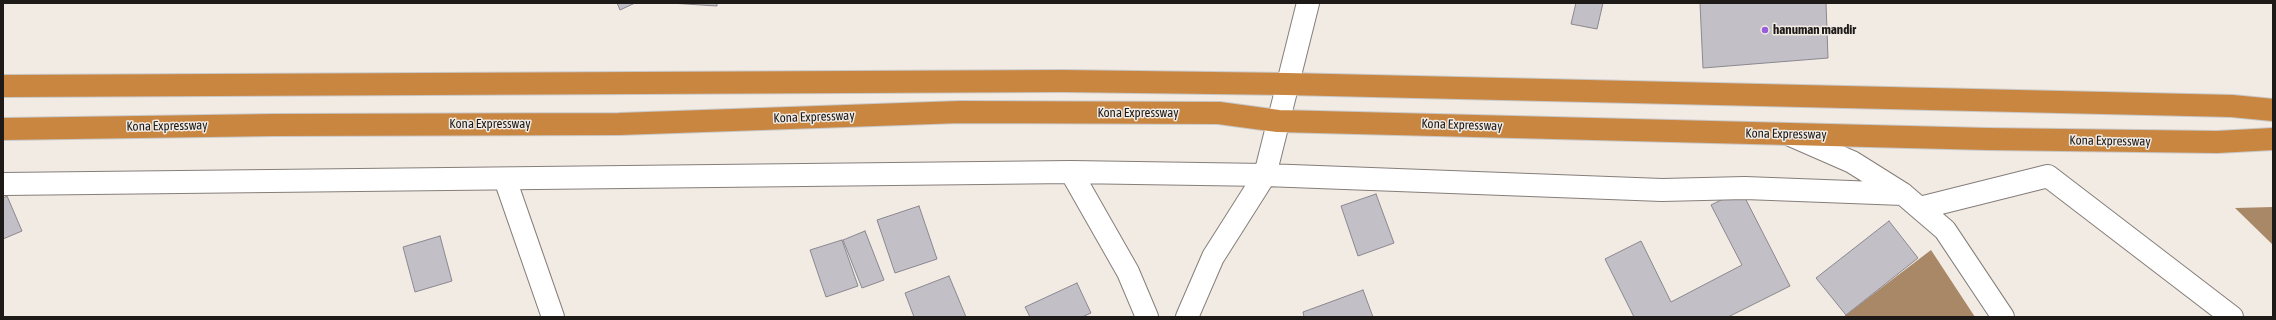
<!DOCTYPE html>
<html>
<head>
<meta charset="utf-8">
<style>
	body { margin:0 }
	#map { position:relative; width:2276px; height:320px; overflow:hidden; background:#f2ebe4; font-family:"Asap Condensed",sans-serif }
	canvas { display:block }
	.frame { position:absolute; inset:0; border:4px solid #1d1a18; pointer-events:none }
</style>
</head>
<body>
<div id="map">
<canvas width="2276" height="320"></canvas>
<div class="frame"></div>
</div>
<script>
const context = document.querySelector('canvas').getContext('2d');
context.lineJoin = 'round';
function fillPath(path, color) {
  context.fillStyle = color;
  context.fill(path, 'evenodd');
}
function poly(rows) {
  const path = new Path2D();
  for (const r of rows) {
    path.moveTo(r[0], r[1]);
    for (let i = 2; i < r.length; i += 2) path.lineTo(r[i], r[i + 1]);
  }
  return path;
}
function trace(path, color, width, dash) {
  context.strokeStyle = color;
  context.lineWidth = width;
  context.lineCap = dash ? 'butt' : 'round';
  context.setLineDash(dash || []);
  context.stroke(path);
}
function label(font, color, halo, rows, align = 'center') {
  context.font = font + ' "Asap Condensed",sans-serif';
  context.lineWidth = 3;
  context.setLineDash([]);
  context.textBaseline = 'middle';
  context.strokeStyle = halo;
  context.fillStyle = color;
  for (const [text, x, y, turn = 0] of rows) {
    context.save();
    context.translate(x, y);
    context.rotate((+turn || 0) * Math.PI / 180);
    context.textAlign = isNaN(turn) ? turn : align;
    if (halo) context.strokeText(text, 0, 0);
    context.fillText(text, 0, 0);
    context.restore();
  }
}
fillPath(poly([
	[2273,207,2273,245,2235,208],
	[1931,250,1975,317,1843,317]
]), '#a98868');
const building = poly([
	[617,3,635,3,620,10,617,3],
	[670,3,717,3,717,6,670,3],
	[1576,3,1603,3,1597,29,1571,24,1576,3],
	[1700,3,1826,3,1828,58,1703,68,1700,3],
	[1741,190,1790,286,1728,317,1634,317,1605,259,1641,241,1671,302,1742,265,1711,205,1741,190],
	[1376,194,1394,243,1358,256,1341,206,1376,194],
	[7,196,22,231,3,239,3,198,7,196],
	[919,206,937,259,895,273,877,220,919,206],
	[1889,221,1918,258,1846,315,1816,278,1889,221],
	[865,231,884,280,862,288,843,240,865,231],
	[440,236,452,281,415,292,403,247,440,236],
	[842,240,858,286,826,297,810,250,842,240],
	[949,276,966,317,914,317,905,293,949,276],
	[1077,283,1091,313,1082,317,1030,317,1025,307,1077,283],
	[1363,290,1373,317,1304,317,1303,312,1363,290]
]);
fillPath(building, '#c2bfc7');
trace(building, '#8a878e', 1);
const minor = poly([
	[1788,134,1852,162,1903,194,1945,230,2003,317],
	[1071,172,1128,272,1147,317],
	[505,179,553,317],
	[3,184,1071,172,1265,175,1662,190,1745,188,1903,194],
	[1920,208,2048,176,2232,317],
	[1187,317,1213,257,1265,175,1308,3]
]);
const highway = poly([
	[3,86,1062,81,1287,84,2232,106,2273,110],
	[3,129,274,125,619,124,960,112,1219,113,1278,121,1987,139,2217,142,2273,139]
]);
trace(minor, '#857e79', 24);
trace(highway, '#c9c8c8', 24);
trace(minor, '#fff', 22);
trace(highway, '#c88641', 22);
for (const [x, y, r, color] of [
	[1765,30,4,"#965ed7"]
]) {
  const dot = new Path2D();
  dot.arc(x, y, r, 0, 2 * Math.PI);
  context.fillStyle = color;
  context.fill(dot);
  trace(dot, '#f2ebe4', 1.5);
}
label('bold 13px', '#1d1a18', '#f2ebe4', [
	["hanuman mandir",1773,30]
], 'left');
label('13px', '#1d1a18', '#f2ebe4', [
	["Kona Expressway",1138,113],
	["Kona Expressway",814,117,-2],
	["Kona Expressway",490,124],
	["Kona Expressway",1462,125,2],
	["Kona Expressway",167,126,-1],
	["Kona Expressway",1786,134,1],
	["Kona Expressway",2110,141,1]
]);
</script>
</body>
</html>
